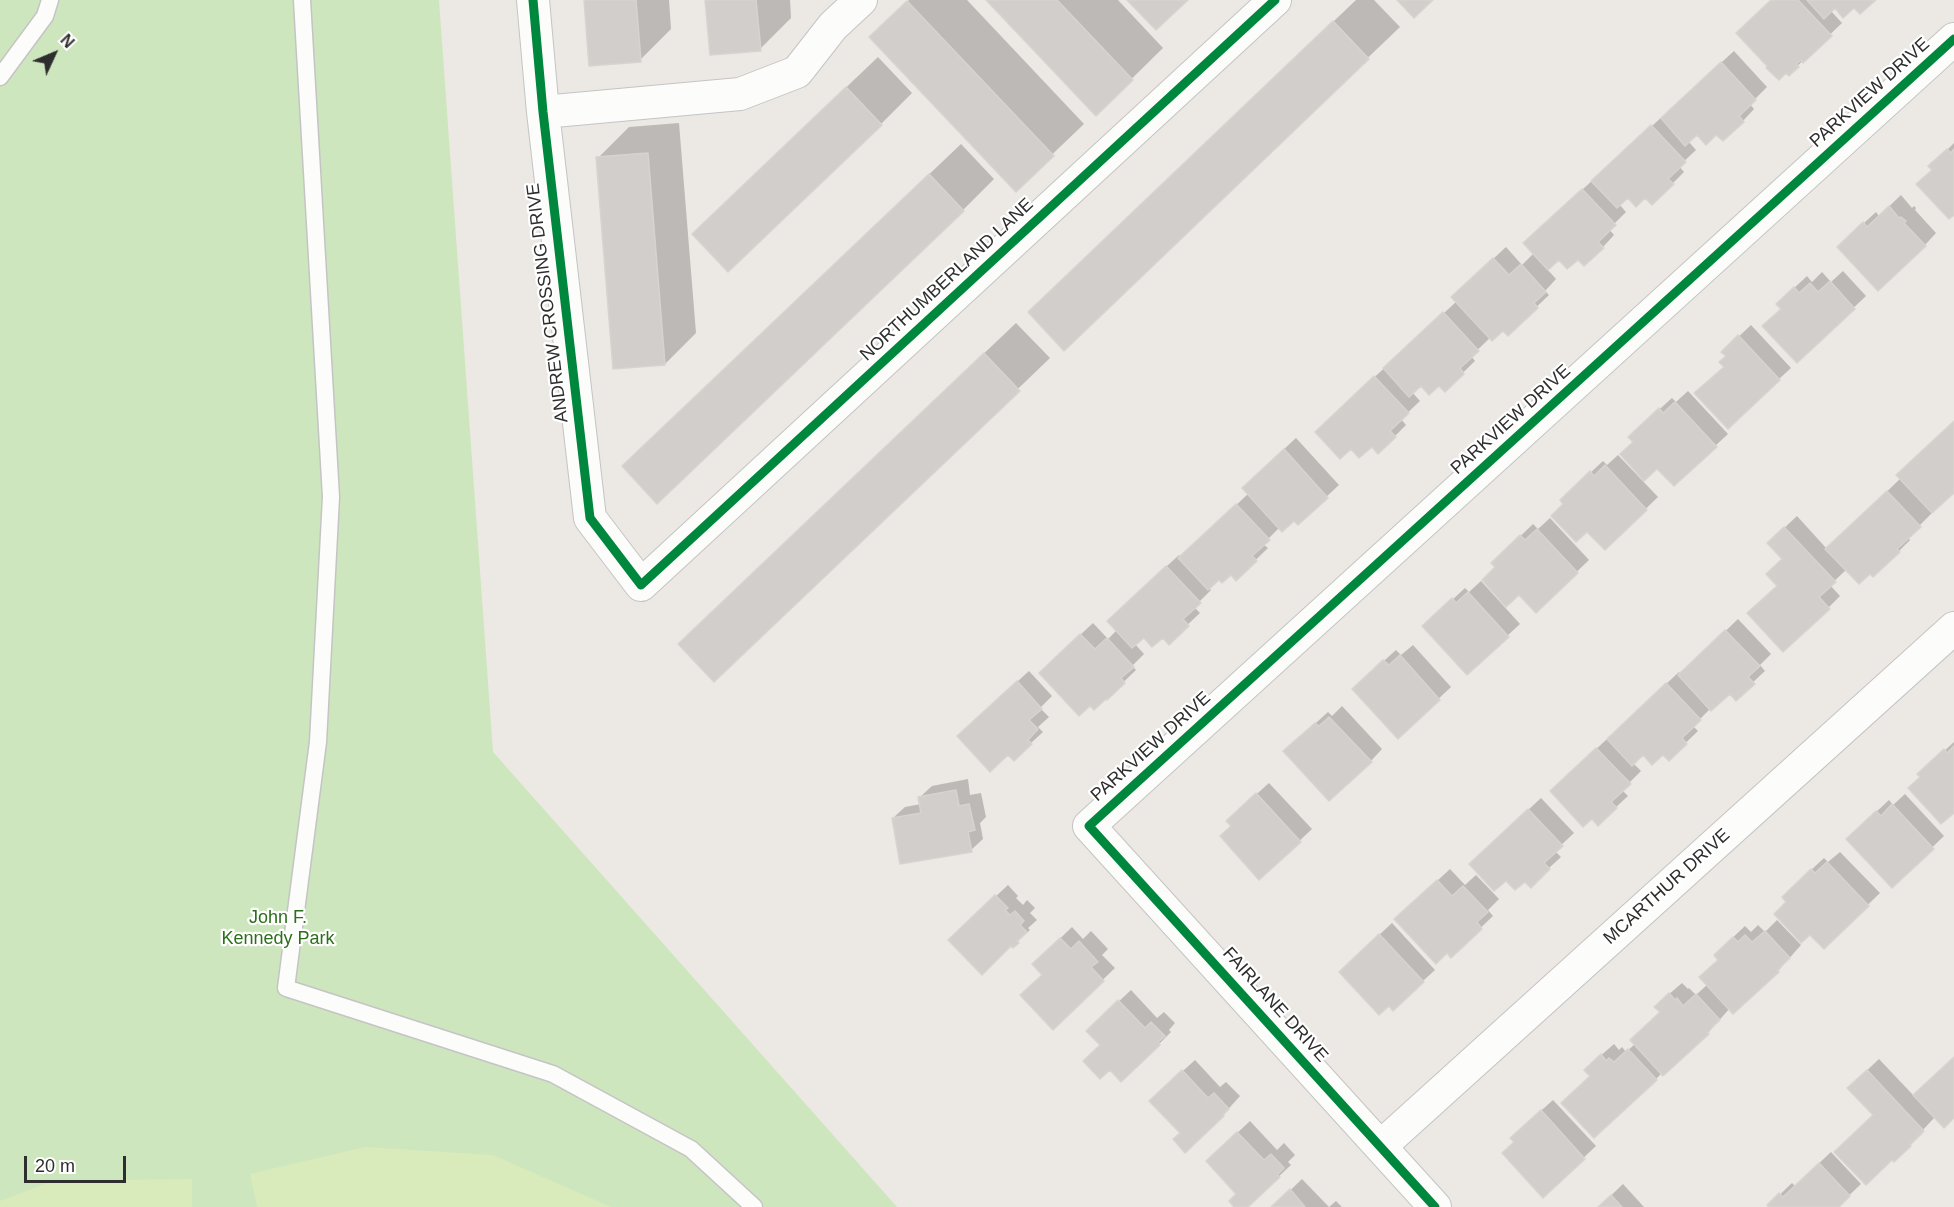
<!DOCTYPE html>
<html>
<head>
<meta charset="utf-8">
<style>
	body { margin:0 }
	#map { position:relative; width:1954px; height:1207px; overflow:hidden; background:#ece8e4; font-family:Helvetica,sans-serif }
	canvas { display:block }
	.north { position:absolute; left:24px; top:24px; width:60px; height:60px; -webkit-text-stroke:4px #fff; paint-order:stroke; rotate:46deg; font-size:16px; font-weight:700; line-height:24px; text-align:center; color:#2e2e2e }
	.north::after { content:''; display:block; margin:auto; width:21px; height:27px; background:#2e2e2e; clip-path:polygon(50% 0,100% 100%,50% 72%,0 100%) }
	.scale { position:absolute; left:24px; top:1156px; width:102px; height:27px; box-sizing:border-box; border:3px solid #2e2e2e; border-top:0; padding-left:8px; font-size:18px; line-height:21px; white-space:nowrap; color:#2e2e2e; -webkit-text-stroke:4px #fff; paint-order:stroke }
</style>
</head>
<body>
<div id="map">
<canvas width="1954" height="1207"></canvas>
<div class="north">N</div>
<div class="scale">20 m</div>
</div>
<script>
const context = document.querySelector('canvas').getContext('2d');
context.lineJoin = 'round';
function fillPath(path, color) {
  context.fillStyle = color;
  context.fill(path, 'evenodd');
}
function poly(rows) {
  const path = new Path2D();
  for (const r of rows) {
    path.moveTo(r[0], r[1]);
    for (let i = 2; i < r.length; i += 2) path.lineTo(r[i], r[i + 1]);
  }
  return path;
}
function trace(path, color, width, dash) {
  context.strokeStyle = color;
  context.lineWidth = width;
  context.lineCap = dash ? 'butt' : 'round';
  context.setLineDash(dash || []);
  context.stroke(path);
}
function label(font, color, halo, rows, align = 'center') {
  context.font = font + ' Helvetica,sans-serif';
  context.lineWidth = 4.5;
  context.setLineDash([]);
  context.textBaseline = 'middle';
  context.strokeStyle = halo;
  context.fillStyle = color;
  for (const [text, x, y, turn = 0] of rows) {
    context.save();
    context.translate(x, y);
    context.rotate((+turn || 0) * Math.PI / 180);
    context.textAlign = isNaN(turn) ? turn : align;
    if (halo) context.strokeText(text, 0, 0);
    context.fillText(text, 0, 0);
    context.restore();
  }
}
fillPath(poly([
	[0,0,439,0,493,752,897,1207,0,1207]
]), '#cee6be');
fillPath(poly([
	[365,1147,493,1155,611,1207,257,1207,250,1174],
	[192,1179,192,1207,0,1207,0,1201,53,1181]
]), '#d9eabb');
fillPath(poly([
	[585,0,669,0,671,29,640,60],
	[706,0,790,0,791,18,760,49],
	[909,0,967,0,1084,124,1016,189,871,37],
	[988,0,1118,0,1163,48,1096,114],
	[1356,0,1374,0,1400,27,1064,348,1061,281],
	[1771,0,1874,0,1835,6,1831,11,1842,23,1789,74,1786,71,1769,66,1738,33],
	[1734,51,1767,87,1750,104,1754,109,1743,121,1717,133,1697,133,1688,141,1696,150,1679,166,1684,172,1673,183,1645,196,1629,196,1619,204,1626,212,1609,229,1614,235,1603,247,1578,258,1559,258,1547,269,1556,279,1545,291,1549,295,1508,334,1503,329,1491,337,1471,356,1475,361,1445,390,1439,383,1421,384,1412,392,1420,401,1401,419,1406,425,1395,436,1372,445,1328,420,1457,301,1465,285,1506,247,1522,265,1534,253,1536,232],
	[878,57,912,93,881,124,725,203],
	[679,123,696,333,665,364,598,158,629,127],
	[1954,143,1954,213,1934,169,1931,166],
	[961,144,994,179,963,210,655,435],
	[1901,195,1912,208,1914,206,1916,208,1915,210,1936,233,1925,245,1851,235,1876,212,1879,216],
	[1843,271,1866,296,1797,361,1782,309,1790,292,1807,276,1812,282,1822,272,1831,282],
	[1016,323,1050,358,715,680,711,613],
	[1751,325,1791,368,1779,379,1725,366,1735,340],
	[1688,391,1728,434,1674,484,1635,441,1642,425,1672,398,1676,402],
	[1954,422,1954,491,1908,537,1910,540,1899,551,1870,571,1847,569,1830,585,1840,596,1829,607,1778,585,1784,559,1781,531,1797,516,1827,549,1901,478],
	[1296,438,1339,485,1298,523,1294,519,1280,527,1263,544,1268,548,1236,579,1231,573,1219,578,1209,588,1211,590,1194,607,1200,613,1169,642,1163,636,1144,635,1135,644,1144,654,1132,666,1136,670,1107,698,1052,661,1093,623,1108,639,1117,630,1120,609,1179,555,1181,557,1249,493,1255,476],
	[1618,455,1658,497,1605,548,1565,504,1573,489,1603,461,1607,465],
	[1550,518,1589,560,1536,611,1505,551,1533,524,1538,529],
	[1481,581,1520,624,1467,673,1436,615,1465,588,1469,592],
	[1738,619,1771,654,1760,665,1765,671,1736,698,1730,691,1711,708,1693,726,1698,731,1669,759,1663,753,1644,753,1633,763,1641,771,1622,790,1628,796,1598,824,1563,780,1679,672,1681,674],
	[1413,645,1451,687,1398,737,1366,677,1396,650,1401,655],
	[1029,671,1052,696,1040,708,1049,717,1038,727,1043,732,1031,743,1008,753,971,724],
	[1342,706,1382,749,1371,761,1297,740,1328,712,1332,716],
	[1954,742,1954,811,1921,777,1931,763],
	[968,779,970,795,981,793,986,817,980,823,983,839,971,850,893,818,905,807,921,804,920,797,932,786],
	[1269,783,1312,829,1260,878,1233,825,1240,809],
	[1905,794,1944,836,1892,886,1860,827,1889,800,1893,805],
	[1541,798,1574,833,1555,851,1561,857,1549,868,1525,879,1483,852],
	[1840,852,1880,893,1824,947,1788,902,1795,885,1824,858,1828,862],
	[1450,869,1465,885,1476,875,1499,899,1488,910,1493,916,1451,956,1408,908],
	[1008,885,1018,896,1016,898,1023,905,1027,900,1035,908,1030,913,1037,920,1028,928,1030,930,1013,946,962,928],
	[1777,920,1801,945,1778,971,1733,1012,1730,1008,1708,1033,1663,1074,1662,1073,1656,1079,1592,1075,1598,1058,1614,1044,1619,1050,1622,1047,1626,1052,1635,1044,1662,1012,1668,995,1682,983,1688,989,1689,988,1696,995,1708,984,1727,943,1745,926,1751,932,1758,925,1765,932],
	[1392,923,1435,970,1423,981,1352,960],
	[1072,927,1083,939,1091,931,1108,949,1102,955,1115,968,1053,1028,1044,975,1045,953],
	[1131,990,1157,1018,1164,1012,1175,1023,1169,1030,1171,1032,1159,1044,1100,1019],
	[1954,1058,1954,1116,1935,1117,1921,1132,1922,1134,1894,1160,1875,1115,1861,1076,1879,1059,1914,1096],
	[1195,1060,1220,1087,1226,1082,1240,1096,1223,1115,1181,1133,1163,1089],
	[1553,1100,1596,1146,1543,1196,1515,1141,1524,1126],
	[1250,1121,1277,1150,1284,1143,1295,1155,1288,1162,1291,1165,1246,1207,1237,1207,1238,1194,1220,1149],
	[1831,1152,1861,1184,1837,1207,1771,1207,1769,1205,1792,1183,1795,1186],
	[1302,1179,1329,1207,1273,1207],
	[1623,1184,1644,1207,1599,1207],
	[1336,1201,1342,1207,1329,1207]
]), '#0003');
const building = poly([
	[584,0,636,0,641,62,589,66,584,0],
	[705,0,756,0,761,51,710,55,705,0],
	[986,0,1057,0,1133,80,1096,116,986,0],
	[1127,0,1188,0,1156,30,1127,0],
	[1397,0,1433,0,1414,18,1397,0],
	[1771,0,1798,0,1832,36,1803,63,1801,60,1796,64,1799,67,1789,76,1786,73,1779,80,1766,68,1767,66,1736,33,1771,0],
	[1807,0,1876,0,1860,14,1854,8,1843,18,1835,8,1824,19,1807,0],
	[907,1,1054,156,1016,192,869,37,907,1],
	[1333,21,1369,59,1064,351,1028,312,1333,21],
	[1721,62,1756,100,1739,116,1744,122,1723,141,1716,135,1706,145,1697,135,1685,146,1661,118,1721,62],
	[846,87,882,125,728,272,692,234,846,87],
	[1651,125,1686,162,1668,179,1674,184,1652,205,1645,198,1636,207,1628,198,1617,208,1591,181,1651,125],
	[1947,149,1951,153,1954,149,1954,215,1949,219,1916,184,1932,170,1928,166,1947,149],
	[648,153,665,365,613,369,596,157,648,153],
	[929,174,964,211,657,504,622,466,929,174],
	[1582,189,1616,225,1598,242,1604,248,1584,266,1578,260,1567,269,1559,260,1548,270,1523,243,1582,189],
	[1889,206,1899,218,1901,217,1906,221,1904,223,1926,246,1878,291,1837,247,1863,222,1867,227,1889,206],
	[1493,258,1509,275,1521,264,1546,292,1534,303,1538,308,1508,336,1503,331,1492,341,1451,297,1493,258],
	[1830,281,1855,309,1797,363,1762,326,1781,309,1776,304,1794,287,1799,293,1810,283,1818,292,1830,281],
	[1443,312,1479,351,1460,368,1464,374,1445,392,1439,386,1429,395,1421,386,1409,397,1383,368,1443,312],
	[1738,335,1780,380,1728,429,1694,393,1724,367,1719,362,1726,356,1721,352,1738,335],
	[984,353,1020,391,714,682,678,644,984,353],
	[1374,376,1409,413,1390,431,1396,437,1378,454,1372,447,1359,458,1351,449,1340,459,1315,432,1374,376],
	[1675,402,1717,447,1674,486,1657,469,1644,481,1620,454,1633,442,1628,437,1659,408,1663,413,1675,402],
	[1954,421,1954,493,1932,513,1896,475,1954,421],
	[1284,449,1328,498,1298,525,1294,521,1282,532,1242,488,1284,449],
	[1605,465,1647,510,1605,550,1587,532,1576,542,1551,516,1563,504,1560,500,1590,471,1594,476,1605,465],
	[1887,491,1921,527,1897,549,1900,552,1873,577,1870,574,1859,584,1825,549,1887,491],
	[1236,504,1270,540,1252,556,1257,561,1236,581,1231,575,1222,583,1219,580,1208,590,1178,558,1236,504],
	[1784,527,1836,582,1819,597,1830,609,1783,652,1747,613,1777,586,1766,574,1782,559,1767,543,1784,527],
	[1537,529,1578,573,1536,613,1519,595,1506,607,1482,580,1495,567,1491,563,1520,535,1525,540,1537,529],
	[1166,566,1201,603,1183,619,1189,626,1169,645,1163,638,1152,647,1144,638,1132,648,1107,621,1166,566],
	[1468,592,1509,637,1467,675,1422,626,1452,598,1456,603,1468,592],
	[1725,630,1760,666,1748,677,1755,684,1736,701,1730,694,1711,711,1678,675,1725,630],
	[1080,634,1095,649,1107,638,1134,667,1121,678,1125,683,1107,700,1106,699,1094,710,1090,706,1079,716,1039,673,1080,634],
	[1400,655,1440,700,1398,739,1352,689,1383,660,1389,665,1400,655],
	[1017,681,1042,709,1029,720,1038,729,1028,740,1032,744,1014,761,1008,755,990,772,957,736,1017,681],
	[1666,683,1701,720,1682,738,1687,744,1669,761,1663,755,1652,765,1643,755,1632,766,1607,739,1666,683],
	[1329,717,1372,762,1329,801,1283,751,1315,723,1319,726,1329,717],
	[1954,746,1954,813,1941,824,1908,788,1920,777,1917,774,1944,749,1947,753,1954,746],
	[1596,748,1631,784,1611,802,1617,808,1598,826,1592,819,1583,827,1550,791,1596,748],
	[956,790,959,806,969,804,975,830,968,832,972,852,900,864,892,818,921,813,918,797,956,790],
	[1256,793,1301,842,1259,880,1220,836,1231,826,1226,821,1256,793],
	[1892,804,1934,849,1892,888,1846,839,1876,811,1881,816,1892,804],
	[1528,809,1563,846,1544,863,1550,869,1531,888,1525,882,1515,890,1506,881,1494,891,1469,864,1528,809],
	[1827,862,1869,906,1824,949,1810,935,1801,943,1774,914,1786,902,1782,897,1811,869,1815,873,1827,862],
	[1437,880,1452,896,1463,886,1488,912,1477,922,1482,929,1451,958,1447,953,1436,964,1394,919,1437,880],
	[995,895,1008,908,1005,910,1010,915,1015,911,1024,921,1020,925,1027,932,1017,941,1019,943,1013,948,1011,946,982,975,948,940,995,895],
	[1765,931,1790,958,1777,970,1779,972,1733,1014,1699,977,1718,960,1714,955,1733,937,1738,942,1745,935,1752,942,1765,931],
	[1379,934,1424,982,1393,1011,1389,1006,1379,1015,1339,972,1379,934],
	[1060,938,1071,949,1079,941,1098,962,1091,967,1104,981,1053,1030,1020,995,1042,975,1032,964,1060,938],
	[1669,993,1675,1000,1677,998,1683,1006,1696,994,1720,1020,1707,1032,1709,1034,1663,1076,1630,1040,1660,1012,1654,1007,1669,993],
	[1118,1000,1145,1028,1151,1022,1165,1036,1158,1042,1160,1045,1121,1082,1110,1070,1100,1079,1083,1061,1100,1045,1086,1031,1118,1000],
	[1628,1049,1657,1080,1594,1138,1561,1103,1590,1076,1584,1070,1601,1054,1606,1061,1609,1058,1614,1062,1628,1049],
	[1954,1057,1954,1118,1944,1128,1913,1095,1954,1057],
	[1182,1070,1208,1098,1214,1093,1229,1109,1223,1115,1224,1116,1185,1153,1173,1139,1180,1133,1149,1101,1182,1070],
	[1867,1070,1924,1131,1910,1145,1911,1146,1894,1162,1892,1160,1866,1185,1834,1152,1873,1115,1847,1088,1867,1070],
	[1541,1110,1585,1159,1543,1198,1502,1153,1514,1142,1510,1138,1541,1110],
	[1237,1132,1264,1160,1271,1154,1284,1168,1277,1175,1280,1177,1248,1207,1234,1207,1229,1201,1236,1194,1206,1161,1237,1132],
	[1819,1163,1850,1196,1839,1207,1769,1207,1767,1205,1779,1193,1783,1197,1819,1163],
	[1290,1189,1305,1207,1271,1207,1290,1189],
	[1611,1195,1622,1207,1598,1207,1611,1195]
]);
fillPath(building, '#d1cecb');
trace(building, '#d7d4d0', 1.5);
const lane = poly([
	[302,0,331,497,318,742,286,988,553,1074,691,1149,754,1207],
	[0,77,45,16,50,0]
]);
const street = poly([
	[533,0,543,112,590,518,641,585,1275,0],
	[543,112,740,94,797,72,833,26,861,0],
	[1381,1146,1954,628],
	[1435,1207,1089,826,1954,39]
]);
trace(lane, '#c5c4c5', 19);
trace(street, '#c5c4c5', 34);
trace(lane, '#fcfcfb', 16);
trace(street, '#fcfcfb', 32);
trace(poly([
	[533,0,543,112,590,518,641,585,1275,0],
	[1435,1207,1089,826,1954,39]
]), '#00873e', 9);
label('18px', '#2e2e2e', '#fff', [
	["PARKVIEW DRIVE",1870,93,-42],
	["NORTHUMBERLAND LANE",947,280,-43],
	["ANDREW CROSSING DRIVE",548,303,-97],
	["PARKVIEW DRIVE",1511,420,-42],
	["PARKVIEW DRIVE",1151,747,-42],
	["MCARTHUR DRIVE",1667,887,-42],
	["FAIRLANE DRIVE",1275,1005,48]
]);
label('18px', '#2c6e1b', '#fff', [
	["John F.",278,918],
	["Kennedy Park",278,939]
]);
</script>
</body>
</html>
